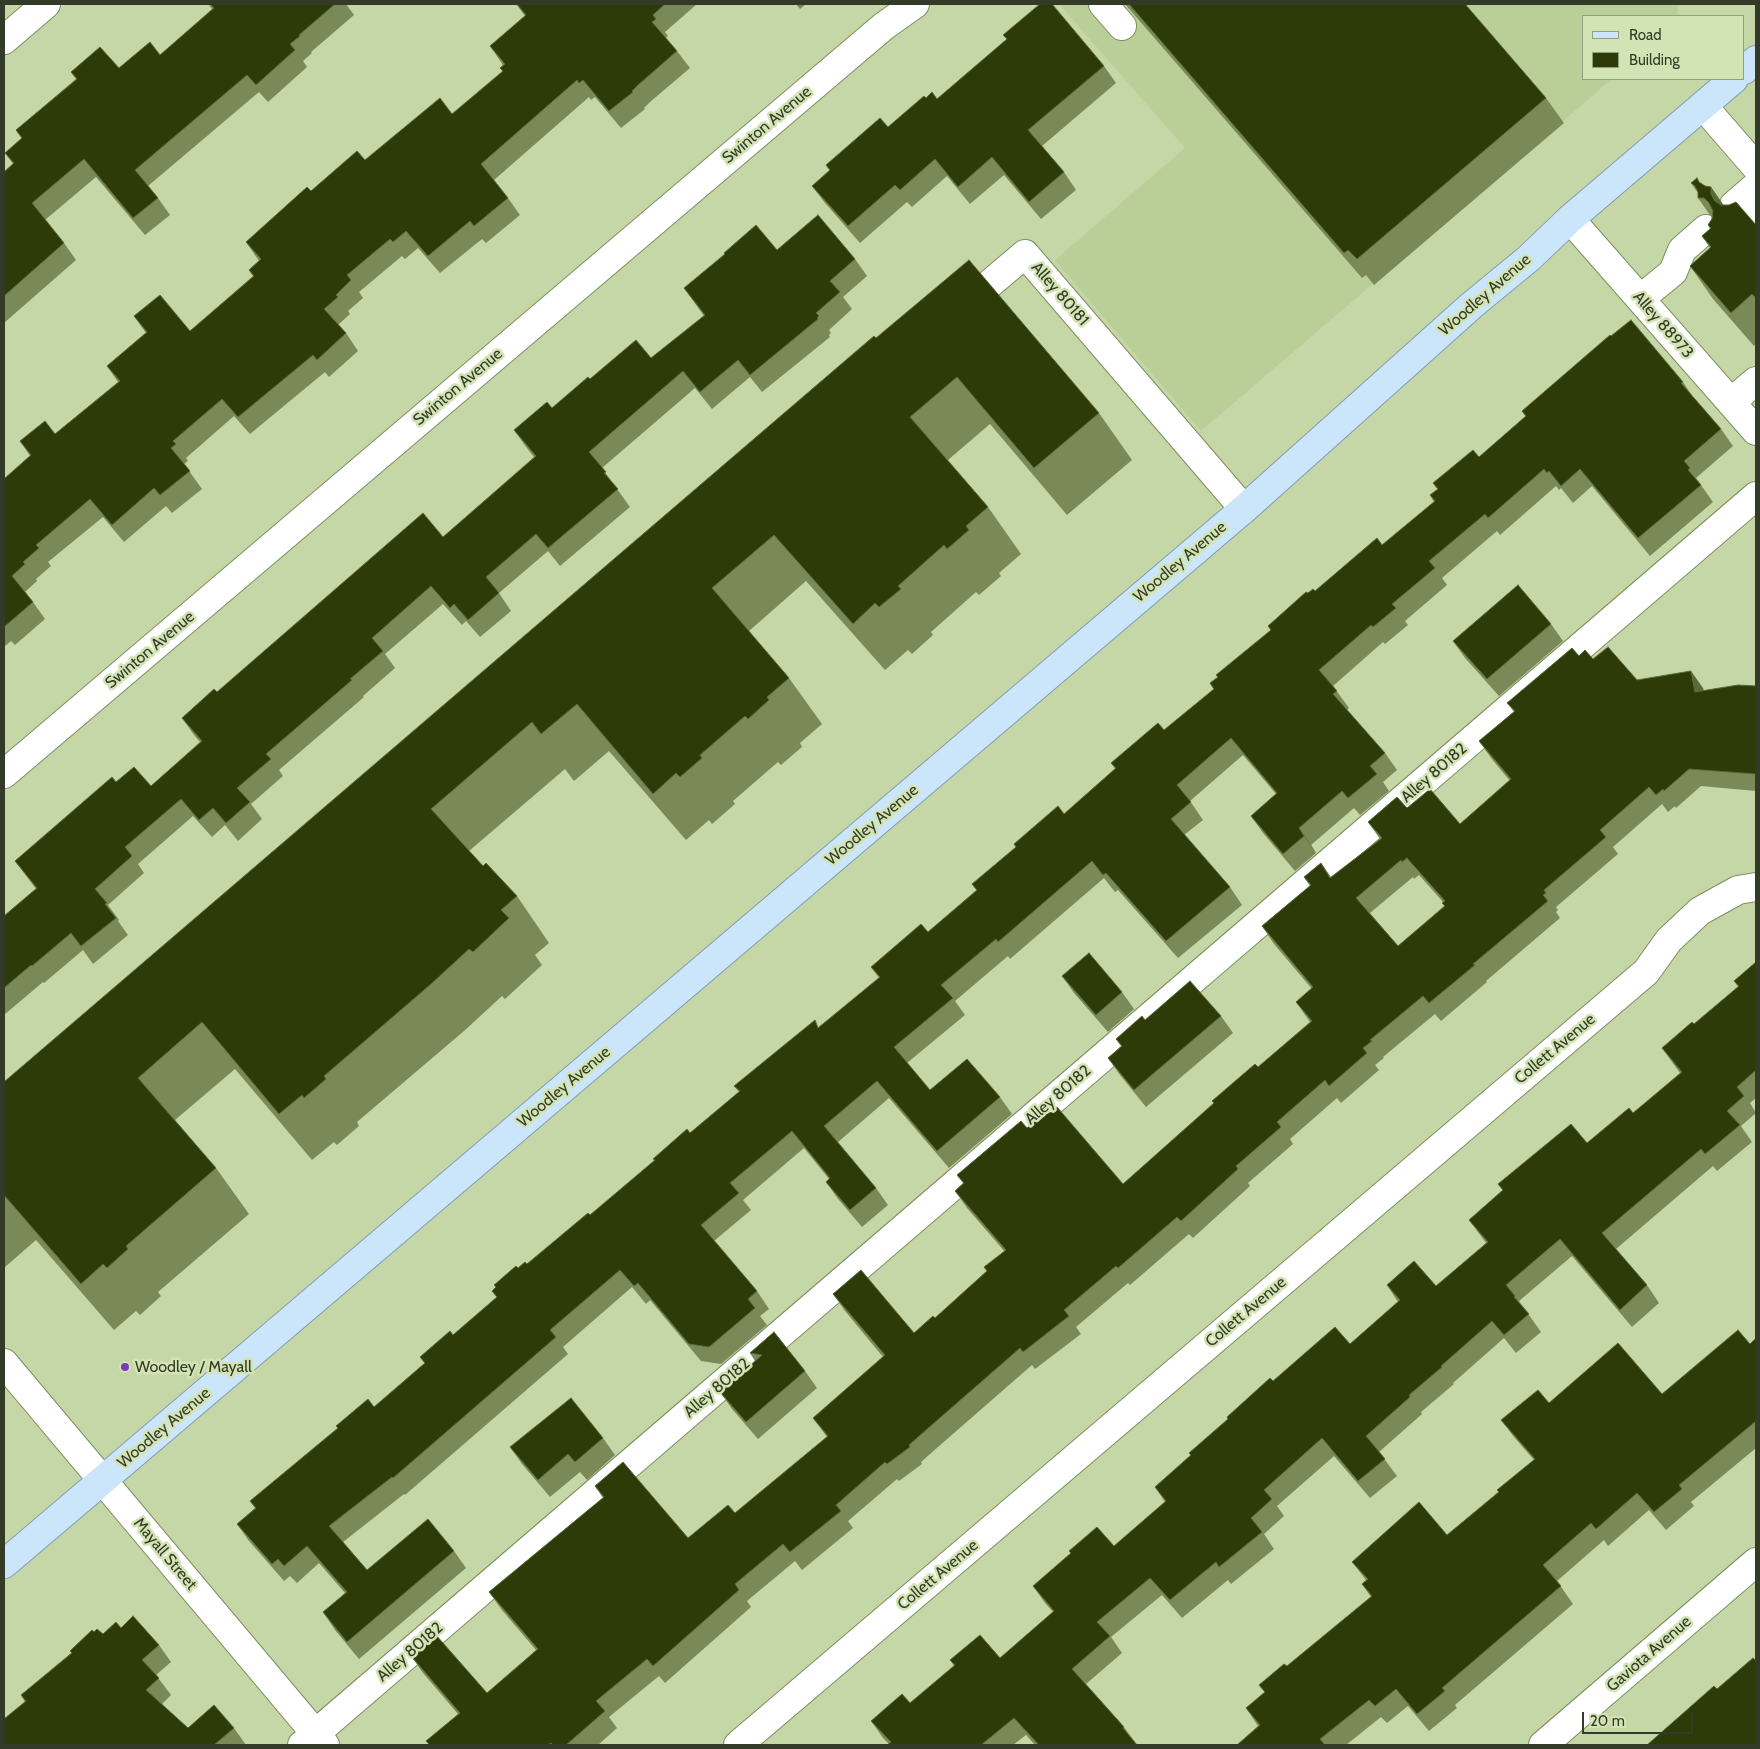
<!DOCTYPE html>
<html>
<head>
<meta charset="utf-8">
<style>
	body { margin:0 }
	#map { position:relative; width:1760px; height:1749px; overflow:hidden; background:#c6d7a7; font-family:Cabin,sans-serif }
	canvas { display:block }
	.frame { position:absolute; inset:0; border:5px solid #333a27; pointer-events:none }
	.legend { position:absolute; left:1582px; top:15px; width:162px; height:65px; box-sizing:border-box; background:#d3e4b4; border:1px solid #93a07c; margin:0; padding:6px 9px; list-style:none; font-size:15px; color:#333a27 }
	.legend li { display:flex; align-items:center; gap:10px; height:25px }
	.legend b { width:25px; border:1px solid #93a07c }
	.scale { position:absolute; left:1582px; top:1712px; width:111px; height:22px; box-sizing:border-box; border:2px solid #333a27; border-top:0; padding-left:6px; font-size:15px; line-height:18px; white-space:nowrap; color:#333a27; -webkit-text-stroke:4px #d3e4b4; paint-order:stroke }
</style>
</head>
<body>
<div id="map">
<canvas width="1760" height="1749"></canvas>
<div class="frame"></div>
<ul class="legend">
<li><b style="height:6px;background:#cbe5fb"></b>Road</li>
<li><b style="height:14px;background:#2d3b09"></b>Building</li>
</ul>
<div class="scale">20 m</div>
</div>
<script>
const context = document.querySelector('canvas').getContext('2d');
context.lineJoin = 'round';
function fillPath(path, color) {
  context.fillStyle = color;
  context.fill(path, 'evenodd');
}
function poly(rows) {
  const path = new Path2D();
  for (const r of rows) {
    path.moveTo(r[0], r[1]);
    for (let i = 2; i < r.length; i += 2) path.lineTo(r[i], r[i + 1]);
  }
  return path;
}
function trace(path, color, width, dash) {
  context.strokeStyle = color;
  context.lineWidth = width;
  context.lineCap = dash ? 'butt' : 'round';
  context.setLineDash(dash || []);
  context.stroke(path);
}
function label(font, color, halo, rows, align = 'center') {
  context.font = font + ' Cabin,sans-serif';
  context.lineWidth = 5;
  context.setLineDash([]);
  context.textBaseline = 'middle';
  context.strokeStyle = halo;
  context.fillStyle = color;
  for (const [text, x, y, turn = 0] of rows) {
    context.save();
    context.translate(x, y);
    context.rotate((+turn || 0) * Math.PI / 180);
    context.textAlign = isNaN(turn) ? turn : align;
    if (halo) context.strokeText(text, 0, 0);
    context.fillText(text, 0, 0);
    context.restore();
  }
}
fillPath(poly([
	[1059,4,1677,4,1678,10,1677,16,1584,16,1584,79,1612,79,1201,431,1055,260,1185,148]
]), '#bace98');
const minor = poly([
	[1103,4,1122,26],
	[4,40,46,4],
	[1703,106,1756,167],
	[1734,205,1756,186],
	[1570,219,1756,431],
	[1749,223,1756,216],
	[1640,299,1673,272,1682,250,1706,229],
	[961,308,1025,254,1244,509],
	[1731,402,1756,381],
	[4,774,884,26,915,4],
	[4,1363,325,1745],
	[302,1745,1756,496],
	[738,1745,1646,972,1669,940,1700,911,1738,890,1756,887],
	[1543,1745,1756,1562]
]);
const major = poly([
	[1744,70,1756,60],
	[4,1564,1244,509,1472,305,1528,259,1570,219,1734,79]
]);
trace(minor, '#7e8e61', 30);
trace(major, '#809eb0', 30);
trace(minor, '#fff', 28);
trace(major, '#cbe5fb', 28);
fillPath(poly([
	[208,4,346,4,354,15,311,52,312,53,303,61,307,67,268,102,259,92,148,186,158,198,170,215,145,235,96,177,45,220,64,243,76,260,4,323,4,172,13,164,5,153,22,138,16,130,76,79,71,72,119,68,160,55,212,9],
	[516,4,697,4,665,32,668,36,666,38,677,51,690,68,650,102,644,108,645,109,621,128,595,97,591,100,589,97,494,180,508,198,520,215,486,243,482,239,440,273,418,248,405,259,402,256,359,292,363,298,348,311,350,314,338,325,346,333,358,351,329,377,325,372,250,434,234,416,186,458,188,461,184,464,202,489,172,513,166,506,124,542,103,517,48,562,51,566,36,579,37,581,25,592,33,602,45,619,15,645,11,641,4,647,4,479,30,456,20,441,55,434,118,382,107,366,146,333,134,316,190,331,253,276,249,270,259,261,246,242,311,191,365,160,452,114,503,72,500,68,503,65,490,46,525,16],
	[796,4,806,4,800,9],
	[1125,4,1465,4,1546,98,1564,123,1374,285,1366,275,1362,278],
	[1003,35,1104,66,1116,83,1042,146,1064,172,1076,190,1041,219,1004,175,970,204,947,176,912,207,907,202,860,243,825,203,812,186,830,171,826,165,888,127,926,98,937,99,1007,39],
	[1691,183,1701,183,1705,186,1711,187,1723,205,1756,225,1756,343,1754,346,1713,299,1690,266,1710,248,1702,236,1710,229,1708,225,1712,218,1698,198,1698,193],
	[777,250,855,259,867,276,843,297,852,309,829,330,831,333,829,335,830,337,762,392,750,377,712,409,695,388,602,468,630,507,560,566,548,551,499,593,511,611,480,637,466,621,462,625,443,604,385,654,395,668,363,696,364,697,279,770,283,776,251,804,262,819,238,841,225,825,212,837,193,816,138,864,144,873,108,905,119,920,118,921,128,935,93,964,83,950,44,983,43,982,4,1015,4,916,36,889,15,861,116,782,151,786,200,742,194,735,182,718,217,692,443,537,534,457,526,447,514,430,552,408,590,379,651,358,704,316,684,288],
	[1611,336,1683,382,1693,397,1721,429,1733,446,1696,478,1713,502,1650,556,1592,486,1573,503,1561,488,1559,490,1556,486,1500,535,1497,531,1442,578,1447,585,1405,621,1408,625,1385,644,1383,642,1333,686,1349,708,1347,710,1385,753,1397,770,1383,782,1389,791,1360,815,1354,808,1311,845,1316,853,1295,871,1263,833,1251,816,1276,794,1243,755,1190,801,1203,820,1184,835,1230,887,1242,905,1178,958,1118,890,1115,892,1104,878,1010,959,1008,956,955,1001,965,1015,907,1063,930,1090,1000,1097,1012,1114,949,1168,889,1098,838,1142,876,1188,888,1205,862,1227,838,1199,826,1182,829,1179,804,1148,743,1200,751,1210,714,1241,757,1291,769,1309,760,1316,767,1325,721,1364,701,1361,650,1300,646,1304,632,1287,563,1347,568,1354,405,1495,404,1494,343,1542,367,1570,454,1551,466,1568,359,1659,335,1630,323,1612,345,1593,319,1563,297,1583,290,1576,284,1581,249,1541,237,1524,255,1508,250,1501,374,1407,425,1363,420,1357,453,1335,497,1297,492,1291,518,1268,527,1264,590,1215,690,1133,739,1092,734,1086,820,1026,879,978,871,967,928,932,977,891,972,884,1064,814,1115,769,1111,763,1164,730,1214,689,1218,677,1271,630,1268,626,1308,593,1315,591,1382,545,1434,502,1430,495,1438,489,1433,483,1479,457,1526,416,1522,411],
	[876,338,1099,413,1132,460,1067,515,990,424,948,460,988,507,1021,554,999,573,1001,576,979,595,976,592,931,632,933,635,912,654,908,650,885,670,806,581,749,631,789,678,822,724,800,743,802,747,781,765,778,762,733,801,735,804,712,824,709,820,686,840,609,751,574,781,565,769,469,851,483,866,517,896,549,943,535,955,542,965,505,999,502,996,464,1031,357,1122,359,1126,337,1145,334,1142,312,1160,235,1069,175,1120,216,1168,249,1214,158,1292,161,1296,140,1315,136,1311,114,1330,36,1240,5,1267,4,1266,4,1082],
	[1551,624,1563,641,1499,696,1465,658,1453,641],
	[1579,656,1593,659,1637,680,1703,688,1704,691,1756,686,1756,791,1701,786,1676,808,1675,806,1668,812,1662,804,1613,847,1618,854,1556,907,1558,910,1556,912,1560,918,1486,981,1487,982,1441,1021,1435,1014,1383,1057,1384,1058,1375,1065,1379,1070,1341,1103,1337,1098,1290,1139,1293,1144,1248,1183,1250,1186,1193,1238,1189,1234,1130,1285,1128,1283,1076,1327,1081,1334,1035,1369,1032,1365,938,1447,921,1462,922,1464,899,1481,897,1479,848,1521,853,1528,802,1570,795,1561,747,1601,751,1607,665,1683,659,1676,609,1717,617,1728,598,1745,429,1745,426,1741,458,1714,423,1673,411,1656,487,1693,536,1650,501,1609,489,1592,603,1498,595,1486,688,1538,735,1513,827,1437,813,1418,883,1357,845,1311,833,1294,914,1333,935,1318,987,1271,1005,1252,967,1208,955,1191,963,1183,957,1175,1027,1128,1123,1184,1310,1022,1296,1002,1312,989,1274,944,1262,926,1310,886,1304,877,1321,863,1331,877,1380,839,1368,822,1407,808,1460,824,1510,781,1491,758,1479,741,1514,712,1507,703],
	[1419,875,1443,902,1444,906,1398,946,1370,913,1413,877,1414,879],
	[1756,962,1756,1098,1750,1103,1756,1113,1741,1126,1752,1142,1717,1171,1713,1166,1616,1249,1647,1285,1659,1303,1632,1327,1572,1256,1519,1301,1541,1332,1516,1353,1504,1338,1453,1383,1454,1384,1421,1412,1422,1414,1379,1452,1397,1476,1370,1498,1334,1456,1277,1506,1284,1516,1264,1534,1274,1549,1231,1584,1228,1580,1182,1618,1162,1595,1111,1637,1122,1653,1086,1684,1124,1727,1137,1745,1035,1745,1026,1735,1013,1745,887,1745,889,1744,883,1738,871,1721,910,1703,954,1666,950,1660,1000,1658,1053,1612,1045,1603,1033,1586,1114,1546,1165,1502,1155,1487,1191,1455,1273,1381,1350,1344,1398,1302,1387,1285,1436,1286,1486,1243,1469,1220,1503,1190,1498,1184,1587,1143,1633,1113,1680,1073,1662,1048,1694,1024,1738,987,1734,981],
	[1062,976,1122,992,1134,1009,1108,1032,1074,993],
	[1221,1016,1233,1033,1146,1107,1120,1075,1108,1058,1121,1046,1116,1039,1145,1020],
	[774,1332,805,1371,817,1388,758,1439,732,1409,720,1392,755,1361,750,1353],
	[1756,1338,1756,1448,1691,1502,1694,1506,1666,1530,1649,1510,1608,1546,1604,1540,1557,1581,1573,1604,1455,1705,1457,1708,1429,1731,1408,1706,1387,1723,1381,1717,1346,1745,1237,1745,1258,1726,1246,1708,1265,1692,1259,1685,1287,1666,1371,1597,1362,1584,1366,1580,1352,1562,1447,1535,1498,1492,1534,1460,1514,1437,1501,1420,1549,1403,1662,1394,1750,1344],
	[603,1438,615,1455,587,1480,580,1472,550,1497,522,1464,510,1447],
	[121,1628,159,1645,171,1662,156,1675,171,1695,162,1704,188,1728,234,1728,246,1745,4,1745,25,1702,21,1695,71,1653,94,1632,103,1634]
]), '#7a8958');
fillPath(poly([
	[1711,187,1734,220,1715,201,1711,194],
	[1691,671,1703,688,1707,709,1695,692],
	[1299,828,1311,845,1316,853,1304,836]
]), '#5b6a38');
const building = poly([
	[210,4,335,4,299,35,300,36,290,44,295,50,256,85,247,75,135,170,158,198,133,218,84,159,32,203,64,243,4,296,4,172,14,163,5,153,22,138,16,130,77,79,71,72,100,47,119,68,150,42,160,55,214,8,210,4],
	[517,4,665,4,653,15,656,19,652,22,677,51,638,85,632,91,633,92,609,111,583,80,579,83,577,80,481,164,508,198,474,226,470,221,428,256,406,231,393,242,390,239,347,275,351,280,336,295,338,297,324,309,346,333,317,360,313,355,238,417,222,399,173,441,176,444,171,448,190,471,160,495,154,488,112,525,90,499,36,545,39,548,23,562,25,564,12,576,33,602,4,627,4,479,31,455,20,441,45,421,55,434,120,381,107,366,147,332,134,316,160,295,190,331,254,276,249,270,261,259,246,242,307,187,311,191,357,151,365,160,440,98,452,114,503,71,500,68,505,64,490,46,526,15,517,4],
	[1040,4,1052,4,1104,66,1028,130,1064,172,1029,202,992,157,958,187,935,159,900,190,895,185,848,226,812,186,830,170,826,165,880,118,888,127,924,96,926,98,932,92,937,99,1007,39,1003,35,1040,4],
	[1129,4,1465,4,1546,98,1357,259,1348,250,1344,253,1129,4],
	[1697,178,1699,182,1705,186,1711,187,1711,194,1715,201,1721,205,1729,205,1736,202,1756,225,1756,296,1755,297,1752,294,1731,313,1690,266,1711,247,1702,236,1711,228,1708,225,1712,219,1713,211,1709,203,1704,198,1698,198,1698,192,1695,186,1691,183,1697,178],
	[818,215,855,259,830,281,840,292,816,313,819,316,817,318,818,319,750,375,738,360,700,392,683,371,589,452,606,472,604,473,618,489,548,548,536,534,486,577,499,593,468,620,454,604,450,608,431,586,372,638,383,651,350,679,352,680,266,754,271,759,237,788,250,802,226,823,213,808,199,820,181,799,125,847,132,856,95,889,107,903,105,904,116,918,81,946,71,933,32,966,31,965,4,988,4,916,37,888,15,861,112,777,116,782,134,767,151,786,202,741,182,718,214,689,217,692,423,513,443,537,536,456,514,430,547,402,552,408,588,377,590,379,636,340,651,358,705,315,684,288,725,254,724,253,756,225,777,250,818,215],
	[969,260,1099,413,1034,468,957,377,910,417,988,507,966,526,969,530,947,549,944,545,898,586,901,589,879,607,875,603,853,624,774,535,712,588,789,678,767,697,769,700,748,719,745,716,700,755,702,758,680,777,676,773,653,794,577,704,541,734,532,722,431,809,483,866,486,863,517,896,501,910,509,918,473,952,469,949,431,984,324,1076,326,1079,304,1098,302,1095,279,1114,202,1022,138,1078,216,1168,126,1246,128,1249,107,1268,103,1264,81,1284,4,1195,4,1082,874,336,876,338,969,260],
	[1631,320,1683,382,1681,383,1721,429,1684,461,1690,468,1688,470,1701,485,1638,538,1580,469,1561,486,1549,471,1547,473,1544,469,1488,518,1485,514,1429,561,1435,568,1392,604,1396,608,1373,627,1371,625,1319,670,1337,691,1333,694,1385,753,1370,766,1377,774,1348,798,1342,791,1299,828,1304,836,1283,854,1251,816,1277,793,1231,738,1177,785,1191,802,1171,819,1230,887,1166,941,1106,873,1103,875,1092,861,998,942,996,939,941,985,953,998,894,1047,930,1090,967,1059,1000,1097,937,1151,877,1081,824,1126,876,1188,850,1210,826,1182,830,1178,792,1131,730,1183,739,1193,701,1225,757,1291,748,1299,755,1308,709,1347,689,1344,638,1283,634,1286,620,1270,550,1330,556,1337,393,1478,392,1477,329,1526,367,1570,428,1519,454,1551,347,1642,323,1612,347,1592,307,1546,284,1566,278,1559,272,1564,237,1524,256,1508,250,1501,338,1428,336,1426,368,1399,374,1407,425,1363,420,1357,450,1331,453,1335,497,1297,492,1291,496,1287,494,1285,516,1266,518,1268,525,1262,527,1264,588,1213,590,1215,655,1160,653,1159,687,1129,690,1133,740,1091,734,1086,815,1020,818,1028,880,977,871,967,921,924,928,932,977,890,972,884,1016,847,1014,844,1058,806,1064,814,1116,768,1111,763,1158,723,1164,730,1214,689,1210,683,1218,677,1216,675,1271,630,1268,626,1306,592,1308,593,1313,589,1315,591,1377,538,1382,545,1435,501,1430,495,1438,489,1433,483,1473,450,1479,457,1526,416,1522,411,1610,335,1611,336,1631,320],
	[1518,585,1551,624,1487,679,1453,641,1518,585],
	[1608,647,1637,680,1691,671,1695,692,1738,685,1756,686,1756,774,1689,769,1664,791,1663,789,1656,795,1649,787,1600,830,1606,837,1544,890,1546,893,1543,895,1548,901,1473,964,1475,965,1429,1003,1423,996,1370,1040,1372,1041,1363,1048,1367,1053,1329,1086,1325,1080,1277,1122,1281,1127,1236,1166,1238,1169,1181,1221,1177,1217,1118,1268,1116,1266,1064,1310,1069,1316,1023,1352,1020,1348,926,1430,909,1445,910,1447,887,1464,885,1462,836,1505,841,1511,790,1552,783,1544,735,1584,739,1590,653,1666,647,1659,596,1701,605,1711,566,1745,553,1745,551,1743,548,1745,430,1745,426,1741,460,1713,411,1656,436,1635,487,1693,538,1649,489,1592,604,1497,595,1486,623,1462,688,1538,728,1505,735,1513,828,1436,813,1418,885,1355,833,1294,861,1270,914,1333,933,1316,935,1318,987,1271,984,1267,1006,1250,955,1191,964,1183,957,1175,1021,1121,1027,1128,1048,1110,1050,1113,1057,1107,1123,1184,1214,1103,1212,1101,1255,1064,1258,1067,1312,1021,1296,1002,1313,987,1262,926,1311,885,1304,877,1321,863,1330,878,1382,838,1368,822,1397,797,1407,808,1430,789,1460,824,1511,779,1479,741,1515,711,1507,703,1572,648,1579,656,1585,650,1593,659,1608,647],
	[1407,858,1445,901,1442,903,1445,906,1398,946,1356,898,1401,860,1402,862,1407,858],
	[1089,953,1122,992,1096,1015,1062,976,1089,953],
	[1756,962,1756,1070,1737,1087,1744,1096,1727,1111,1740,1125,1705,1154,1701,1149,1602,1233,1647,1285,1620,1310,1560,1239,1506,1285,1515,1296,1514,1297,1529,1314,1504,1335,1492,1321,1441,1366,1442,1367,1409,1395,1410,1397,1366,1436,1385,1459,1358,1481,1322,1438,1264,1490,1272,1499,1251,1518,1262,1532,1219,1567,1216,1562,1170,1600,1150,1578,1097,1622,1110,1636,1072,1669,1124,1727,1123,1728,1137,1745,1039,1745,1014,1718,981,1745,887,1745,891,1742,871,1721,902,1694,910,1703,955,1665,950,1660,980,1635,1000,1658,1054,1611,1033,1586,1071,1553,1069,1551,1097,1527,1114,1546,1166,1501,1155,1487,1191,1455,1189,1453,1228,1419,1227,1417,1270,1378,1273,1381,1335,1327,1350,1344,1400,1300,1387,1285,1414,1261,1436,1286,1488,1242,1469,1220,1503,1190,1498,1184,1571,1124,1587,1143,1629,1108,1633,1113,1682,1072,1662,1048,1692,1022,1694,1024,1739,986,1734,981,1756,962],
	[1190,981,1221,1016,1134,1090,1108,1058,1122,1046,1116,1039,1142,1016,1145,1020,1190,981],
	[1738,1330,1750,1344,1756,1338,1756,1421,1679,1485,1682,1489,1654,1512,1637,1493,1596,1529,1591,1523,1543,1565,1561,1586,1442,1688,1445,1691,1417,1714,1396,1689,1375,1706,1369,1700,1320,1739,1325,1745,1237,1745,1260,1725,1246,1708,1265,1692,1259,1685,1284,1664,1287,1666,1372,1596,1362,1584,1368,1579,1352,1562,1419,1502,1447,1535,1499,1492,1497,1490,1535,1459,1501,1420,1538,1390,1549,1403,1618,1343,1662,1394,1738,1330],
	[774,1332,805,1371,746,1422,720,1392,762,1355,750,1353,774,1332],
	[571,1398,603,1438,575,1462,568,1454,538,1480,510,1447,571,1398],
	[133,1616,159,1645,142,1660,159,1678,146,1690,188,1728,214,1705,234,1728,214,1745,4,1745,4,1719,26,1701,21,1695,72,1653,70,1651,92,1630,94,1632,97,1629,103,1634,116,1622,121,1628,133,1616],
	[1753,1658,1756,1661,1756,1745,1647,1745,1714,1686,1717,1689,1753,1658]
]);
fillPath(building, '#2d3b09');
trace(building, '#5b6a38', 1);
for (const [x, y, r, color] of [
	[125,1367,5,"#7a3eb4"]
]) {
  const dot = new Path2D();
  dot.arc(x, y, r, 0, 2 * Math.PI);
  context.fillStyle = color;
  context.fill(dot);
  trace(dot, '#d3e4b4', 2);
}
label('16px', '#333a27', '#d3e4b4', [
	["Swinton Avenue",767,125,-40],
	["Alley 80181",1060,294,49],
	["Woodley Avenue",1485,295,-41],
	["Alley 88973",1663,325,49],
	["Swinton Avenue",458,387,-40],
	["Woodley Avenue",1180,562,-40],
	["Swinton Avenue",150,650,-40],
	["Alley 80182",1434,773,-41],
	["Woodley Avenue",872,825,-40],
	["Collett Avenue",1555,1049,-40],
	["Woodley Avenue",564,1087,-40],
	["Alley 80182",1058,1095,-41],
	["Collett Avenue",1246,1312,-40],
	["Alley 80182",717,1388,-41],
	["Woodley Avenue",164,1428,-40],
	["Mayall Street",165,1554,50],
	["Collett Avenue",938,1575,-40],
	["Alley 80182",410,1652,-41],
	["Gaviota Avenue",1649,1654,-41]
]);
label('16px', '#333a27', '#d3e4b4', [
	["Woodley / Mayall",135,1367]
], 'left');
</script>
</body>
</html>
